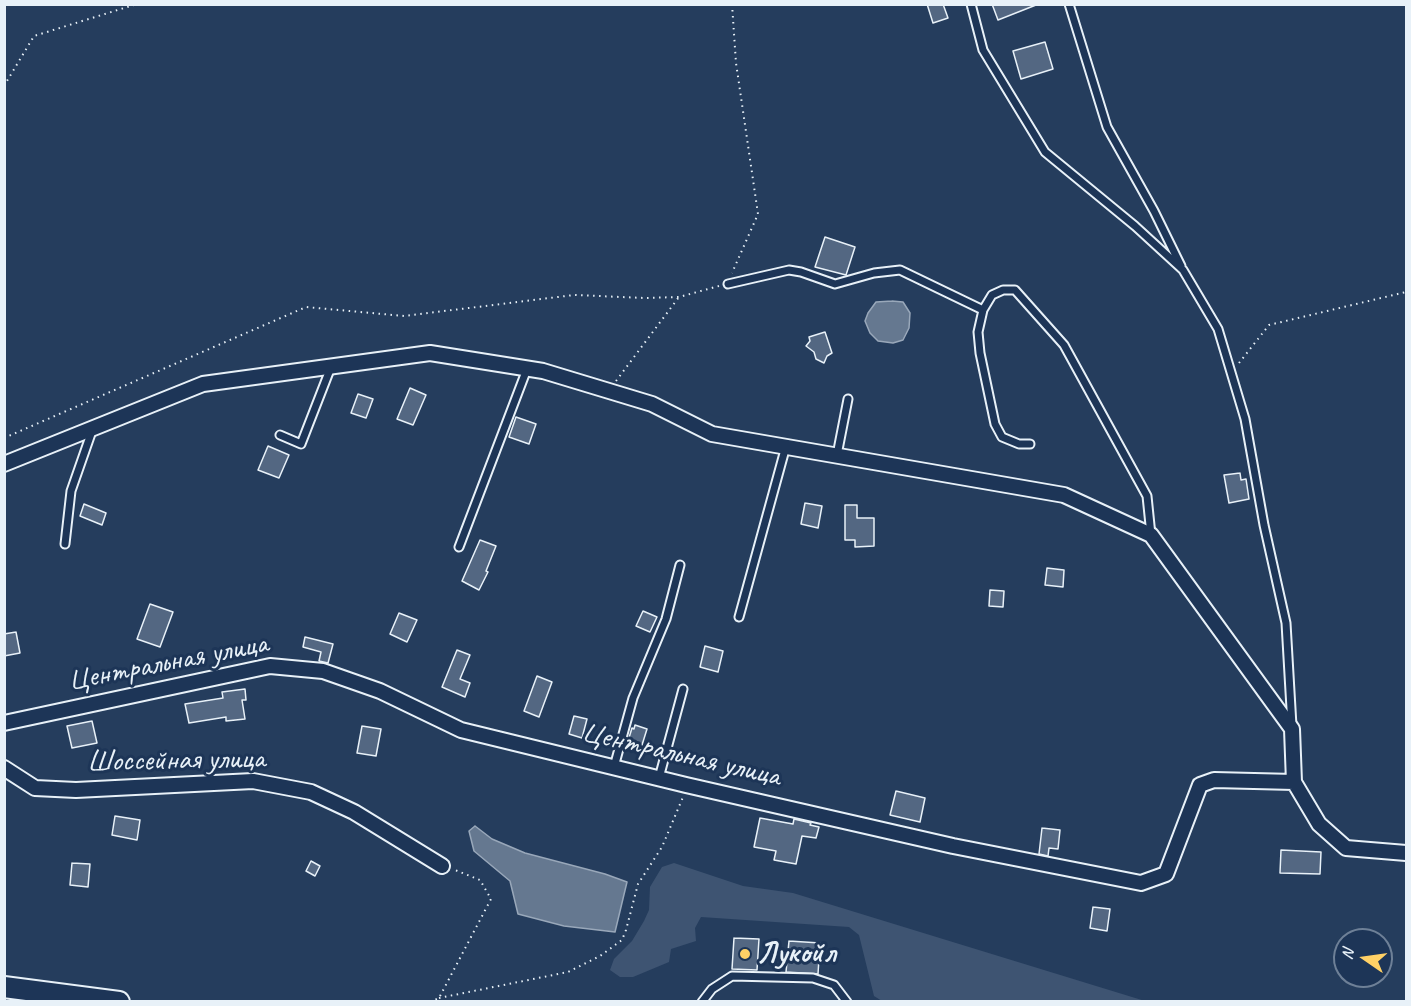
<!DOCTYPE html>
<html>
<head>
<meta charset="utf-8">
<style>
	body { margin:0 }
	#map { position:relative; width:1411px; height:1006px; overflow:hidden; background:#253d5d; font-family:Caveat,sans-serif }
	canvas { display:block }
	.frame { position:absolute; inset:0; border:6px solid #e8f1f8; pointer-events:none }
	.north { position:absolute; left:1333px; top:928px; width:60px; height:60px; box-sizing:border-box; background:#1d3557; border:2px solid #6e8097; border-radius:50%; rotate:283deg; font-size:16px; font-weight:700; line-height:24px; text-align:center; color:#e8f1f8 }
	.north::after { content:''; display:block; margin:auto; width:21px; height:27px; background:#ffd166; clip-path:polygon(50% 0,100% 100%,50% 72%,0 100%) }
</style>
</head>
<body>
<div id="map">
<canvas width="1411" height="1006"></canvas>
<div class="frame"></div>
<div class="north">N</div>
</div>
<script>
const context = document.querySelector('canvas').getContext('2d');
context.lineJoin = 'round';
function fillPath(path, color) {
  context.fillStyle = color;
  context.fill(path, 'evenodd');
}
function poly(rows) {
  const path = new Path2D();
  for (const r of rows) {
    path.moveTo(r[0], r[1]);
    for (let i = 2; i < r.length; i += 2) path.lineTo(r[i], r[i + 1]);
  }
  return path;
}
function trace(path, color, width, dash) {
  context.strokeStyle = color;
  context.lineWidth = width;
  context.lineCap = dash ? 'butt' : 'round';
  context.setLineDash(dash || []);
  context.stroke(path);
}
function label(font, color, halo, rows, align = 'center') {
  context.font = font + ' Caveat,sans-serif';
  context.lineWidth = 6;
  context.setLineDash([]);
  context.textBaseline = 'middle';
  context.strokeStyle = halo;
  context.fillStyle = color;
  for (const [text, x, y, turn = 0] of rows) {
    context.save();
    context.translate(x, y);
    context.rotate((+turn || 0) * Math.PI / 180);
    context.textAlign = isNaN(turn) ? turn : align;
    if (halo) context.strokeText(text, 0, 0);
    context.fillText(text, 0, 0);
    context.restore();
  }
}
fillPath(poly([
	[674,863,743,886,793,893,1145,1001,882,1001,874,996,859,935,849,927,701,917,695,928,696,941,671,949,669,962,633,977,620,977,610,970,614,959,632,941,644,921,649,910,650,887,662,867]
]), '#3e5472');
const water = poly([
	[892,301,903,302,910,313,909,328,903,340,893,343,878,341,870,333,865,321,868,313,876,302,892,301],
	[475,826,492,839,525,853,605,874,627,882,615,932,564,926,518,914,510,881,474,851,469,831,475,826]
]);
fillPath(water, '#657890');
trace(water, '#99a8ba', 1.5);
const building = poly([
	[927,4,943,4,948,18,933,23,927,4],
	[992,4,1035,4,1036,5,998,20,992,4],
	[1045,42,1053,69,1021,79,1013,51,1045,42],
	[825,237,855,247,846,275,815,267,825,237],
	[825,332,832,353,827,356,824,363,816,359,814,352,806,346,810,341,809,337,825,332],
	[410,388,426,395,413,425,397,419,410,388],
	[358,394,373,399,366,418,351,413,358,394],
	[516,417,536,424,529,444,509,437,516,417],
	[268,446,289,455,279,478,258,470,268,446],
	[1240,473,1241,480,1246,479,1249,499,1229,503,1224,475,1240,473],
	[805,503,822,506,818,528,801,524,805,503],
	[84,504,106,513,102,525,80,516,84,504],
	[845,505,857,505,857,518,874,518,874,546,855,547,855,540,845,540,845,505],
	[480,540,496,546,486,571,488,572,479,590,462,581,480,540],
	[1047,568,1064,570,1063,587,1045,585,1047,568],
	[990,590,1004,591,1003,607,989,606,990,590],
	[150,604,173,612,160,647,137,639,150,604],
	[643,611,657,617,650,632,636,626,643,611],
	[399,613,417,620,407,642,390,634,399,613],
	[16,632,20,653,4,656,4,634,16,632],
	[305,637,333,644,328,663,319,661,321,652,303,647,305,637],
	[705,646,723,651,718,672,700,667,705,646],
	[457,650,470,655,460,679,470,683,465,697,442,687,457,650],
	[537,676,552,682,539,717,524,711,537,676],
	[245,689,246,700,242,700,245,719,226,721,226,717,189,723,185,704,223,698,222,692,245,689],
	[574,716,587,719,582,738,569,734,574,716],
	[92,721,97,743,72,748,67,726,92,721],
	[635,725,647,729,642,745,628,741,632,728,634,729,635,725],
	[362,726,381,729,376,756,357,753,362,726],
	[896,791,925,798,920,822,890,815,896,791],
	[115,816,140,820,137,840,112,835,115,816],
	[760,818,793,824,794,819,811,823,810,825,819,827,816,838,802,836,796,864,774,860,776,851,754,847,760,818],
	[1042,828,1060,830,1058,849,1049,848,1048,856,1039,854,1042,828],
	[1281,850,1321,852,1320,874,1280,873,1281,850],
	[311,861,320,866,315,876,306,871,311,861],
	[72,863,90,864,88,887,70,885,72,863],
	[1093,907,1110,909,1107,931,1090,928,1093,907],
	[734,938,759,939,757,970,732,969,734,938],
	[789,941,820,943,818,974,786,972,789,941]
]);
fillPath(building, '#536782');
trace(building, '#e8f1f8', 1.5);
const service = poly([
	[971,4,983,50,1045,152,1135,226,1183,270,1218,329,1245,419,1264,525,1286,623,1292,726],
	[1069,4,1107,127,1154,211,1181,266],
	[728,284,789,270,801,272,835,284,874,273,900,270,983,310,992,295,1003,290,1015,290,1064,345,1147,496,1151,535],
	[983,310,978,332,980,353,995,424,1002,437,1019,444,1030,444],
	[280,435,301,444,331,367],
	[837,455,848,399],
	[65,544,71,491,93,428],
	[459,547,527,369],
	[739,617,786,446],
	[614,767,633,698,666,619,680,565],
	[659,778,683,689],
	[702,1002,712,989,732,976,813,978,834,985,847,1002]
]);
const minor = poly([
	[4,464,203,384,430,353,543,371,652,404,712,434,1064,495,1151,535,1292,729,1294,782,1319,824,1346,848,1406,853],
	[4,723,270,666,323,671,380,691,461,730,686,785,953,846,1141,883,1166,874,1200,785,1214,780,1294,782],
	[4,768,35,788,76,790,253,781,311,792,354,812,442,866]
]);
const secondary = poly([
	[4,987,119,1002]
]);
trace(service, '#e8f1f8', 11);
trace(minor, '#e8f1f8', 18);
trace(secondary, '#e8f1f8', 24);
trace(poly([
	[732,4,736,63,758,214,732,273],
	[4,86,34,36,137,4],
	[1239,363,1269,325,1406,292],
	[616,381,679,297],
	[4,438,306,307,404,316,574,295,645,298,679,297,719,286],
	[439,998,568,972,600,956,622,940,626,930,638,884,662,847,683,797],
	[430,1002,439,998,491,899,480,880,455,870]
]), '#e8f1f8', 2, [1.5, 4.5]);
trace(service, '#1d3557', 7);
trace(minor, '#1d3557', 14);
trace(secondary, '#1d3557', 20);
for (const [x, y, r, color] of [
	[745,954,6,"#ffd166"]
]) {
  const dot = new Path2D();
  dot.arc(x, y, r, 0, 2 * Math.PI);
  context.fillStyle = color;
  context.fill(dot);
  trace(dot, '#1d3557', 2);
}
label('30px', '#e8f1f8', '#1d3557', [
	["Центральная улица",168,663,-11],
	["Центральная улица",681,755,13],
	["Шоссейная улица",176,761,-1]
]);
label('bold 30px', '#e8f1f8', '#1d3557', [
	["Лукойл",757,954]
], 'left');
</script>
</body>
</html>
